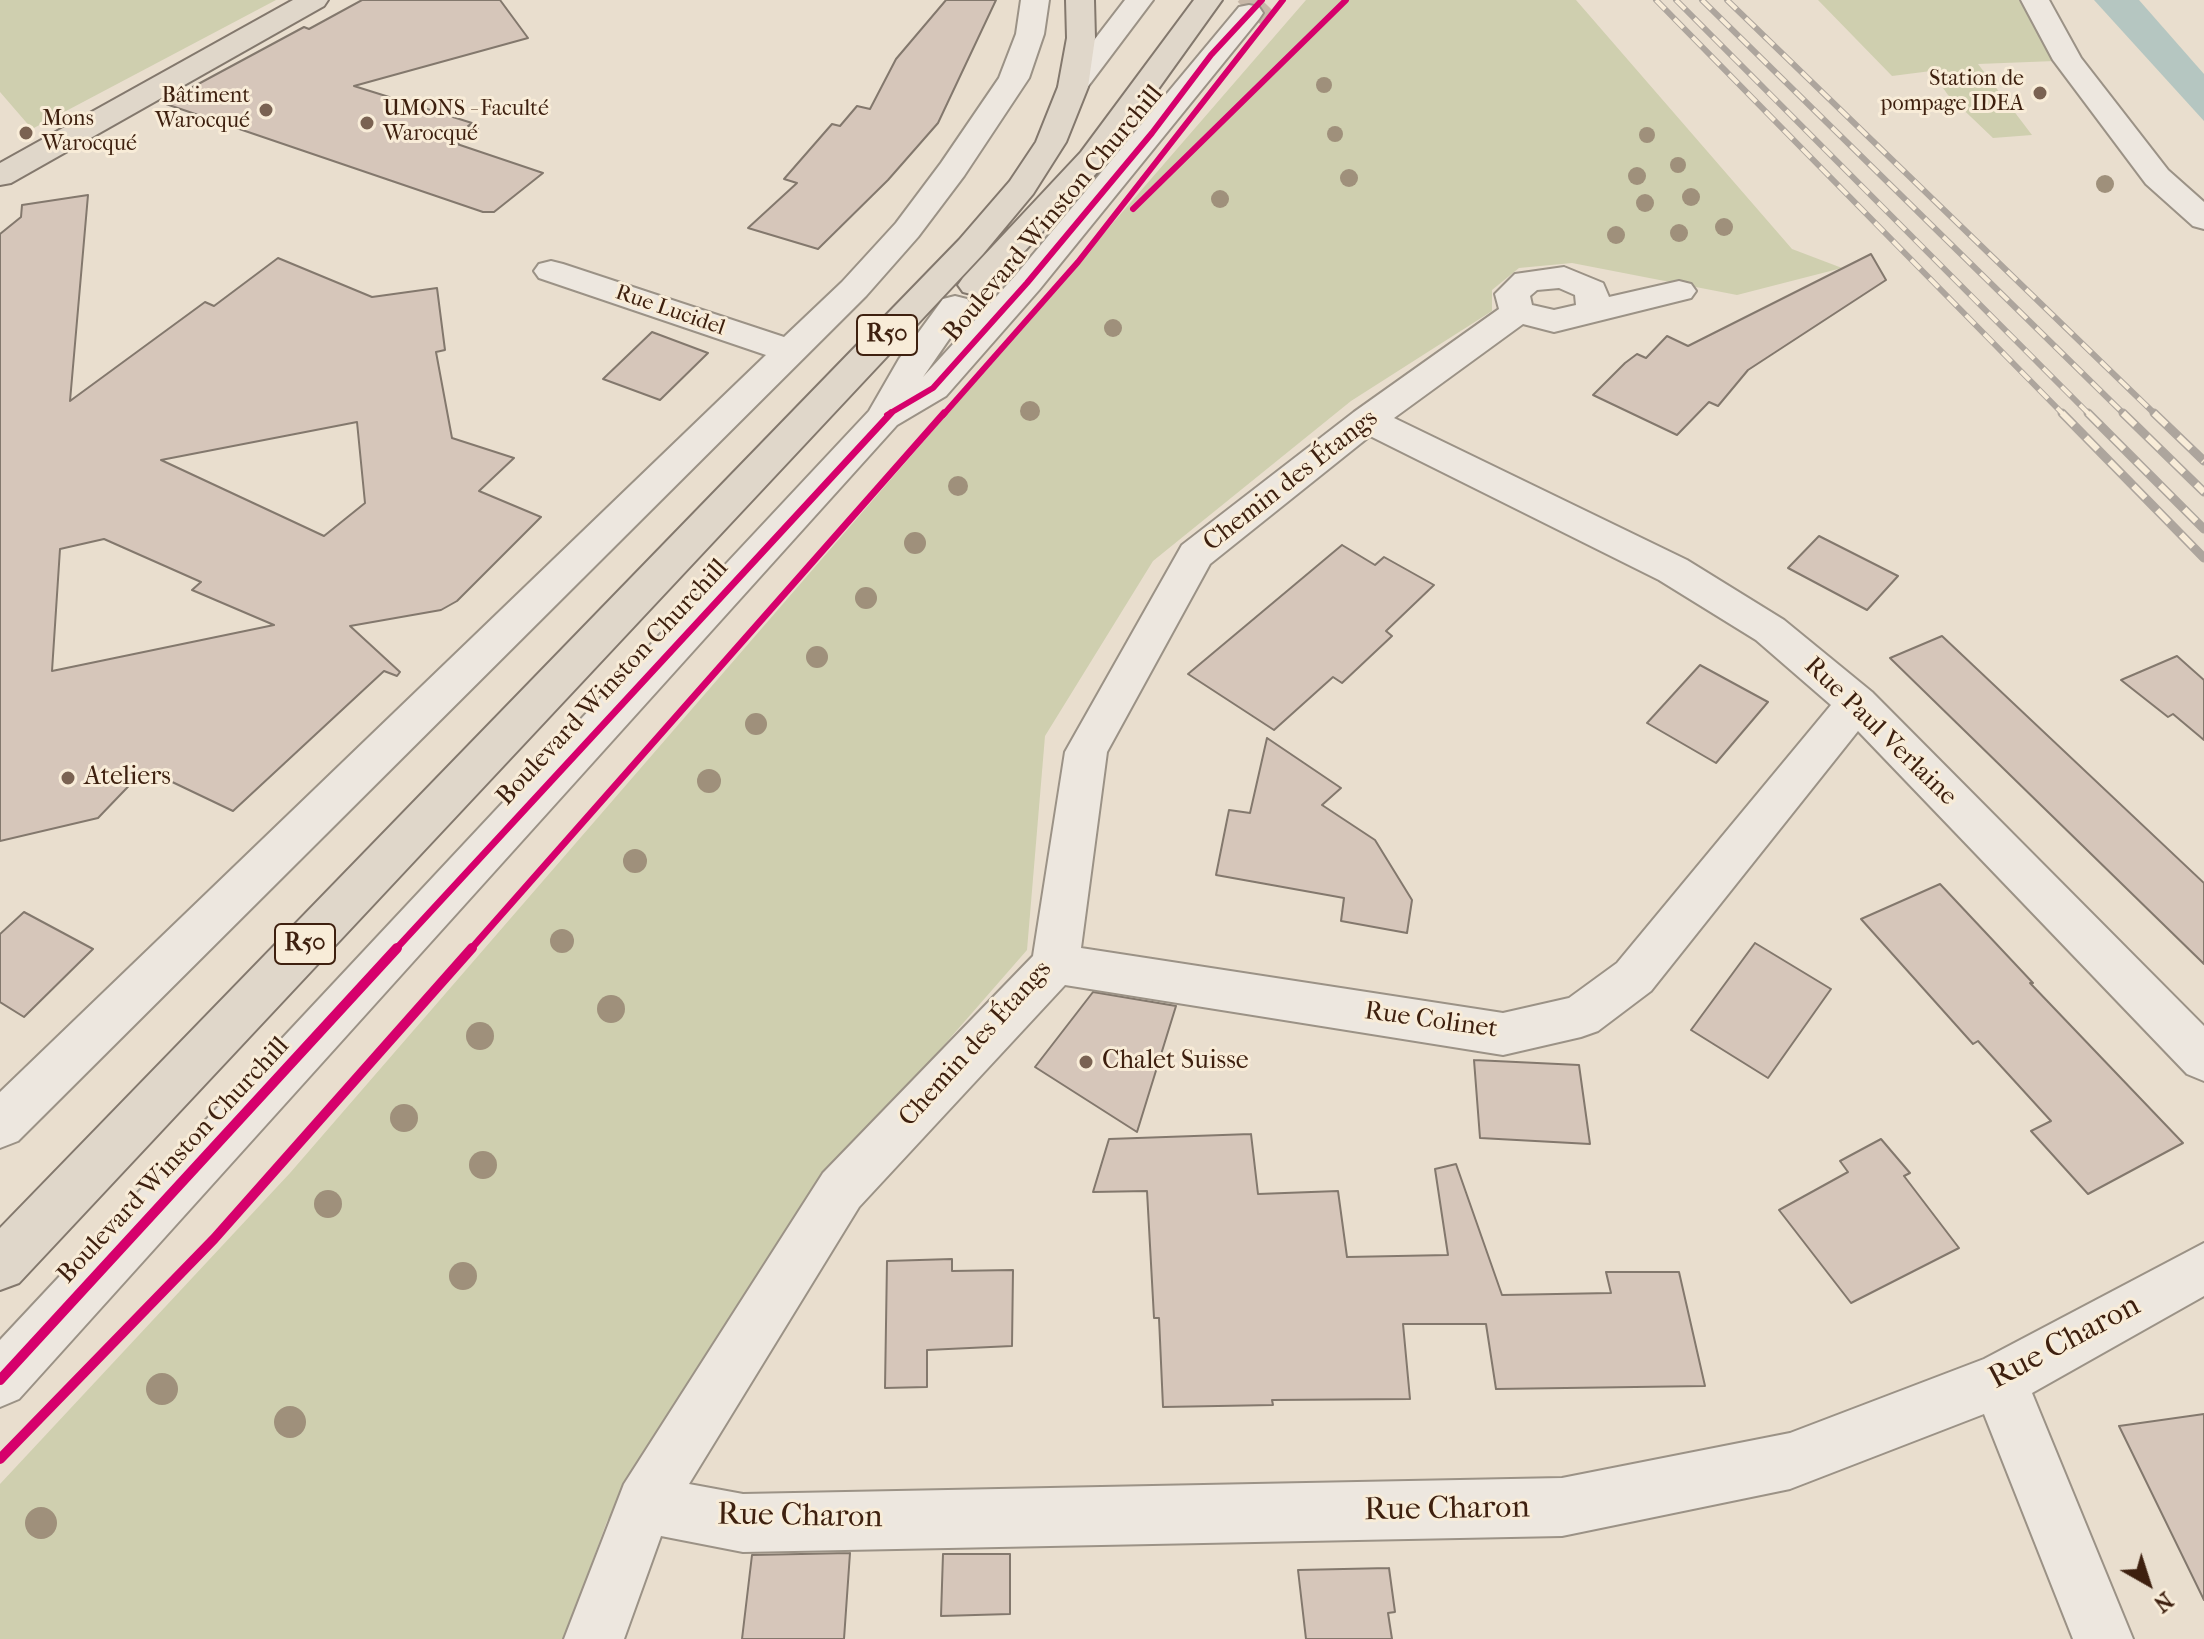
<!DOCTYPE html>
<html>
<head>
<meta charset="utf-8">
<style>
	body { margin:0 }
	#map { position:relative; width:2204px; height:1639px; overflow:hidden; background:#e9dece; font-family:"IM FELL French Canon",serif }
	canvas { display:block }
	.north { position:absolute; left:2108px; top:1543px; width:80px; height:80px; -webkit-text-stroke:6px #f8ecd8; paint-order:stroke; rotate:141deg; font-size:22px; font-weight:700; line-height:32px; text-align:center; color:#3e200f }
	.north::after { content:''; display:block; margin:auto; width:28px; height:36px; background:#3e200f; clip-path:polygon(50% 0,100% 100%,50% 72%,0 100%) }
</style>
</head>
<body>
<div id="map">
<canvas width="2204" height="1639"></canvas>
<div class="north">N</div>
</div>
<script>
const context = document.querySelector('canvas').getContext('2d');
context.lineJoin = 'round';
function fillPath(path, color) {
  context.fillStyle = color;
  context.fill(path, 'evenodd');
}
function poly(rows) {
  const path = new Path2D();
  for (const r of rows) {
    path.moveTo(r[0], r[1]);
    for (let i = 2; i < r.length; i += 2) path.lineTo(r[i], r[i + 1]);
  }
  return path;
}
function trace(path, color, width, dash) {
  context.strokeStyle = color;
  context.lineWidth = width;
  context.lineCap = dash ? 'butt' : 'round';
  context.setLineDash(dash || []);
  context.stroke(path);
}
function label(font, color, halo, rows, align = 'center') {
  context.font = font + ' "IM FELL French Canon",serif';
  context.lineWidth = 6;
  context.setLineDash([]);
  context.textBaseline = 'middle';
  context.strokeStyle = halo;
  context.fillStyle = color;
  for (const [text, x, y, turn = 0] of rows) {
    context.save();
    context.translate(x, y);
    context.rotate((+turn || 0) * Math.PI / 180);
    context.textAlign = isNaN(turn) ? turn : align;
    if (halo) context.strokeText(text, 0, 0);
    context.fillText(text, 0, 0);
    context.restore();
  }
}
fillPath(poly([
	[0,0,276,0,32,129,0,92],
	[1306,0,1576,0,1792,249,1842,268,1737,295,1572,263,1519,268,1492,290,1492,311,1351,401,1153,561,1045,736,1027,950,835,1170,607,1521,564,1639,0,1639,0,1484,290,1173],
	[1818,0,2019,0,2055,61,1978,64,2032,135,1993,138,1948,95,1931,71,1892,76]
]), '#cfcfaf');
fillPath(poly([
	[2094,0,2139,0,2204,74,2204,121]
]), '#b5c6c1');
const building = poly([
	[362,0,500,0,528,38,354,86,472,123,468,126,478,129,457,144,543,173,494,212,483,212,163,103,304,27,309,29,362,0],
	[946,0,996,0,938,123,888,180,818,249,748,228,797,183,784,179,832,124,840,126,857,106,870,109,896,59,946,0],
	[88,195,70,401,205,302,214,306,278,258,372,297,437,288,445,350,436,352,452,438,514,458,479,491,541,517,457,601,441,610,350,626,400,672,397,676,384,671,233,811,145,769,98,818,0,841,0,234,21,217,22,205,88,195],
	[357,422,365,503,324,536,161,460,357,422],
	[104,539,201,582,192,590,274,625,52,671,60,549,104,539],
	[1871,254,1886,280,1748,370,1718,406,1709,402,1677,435,1593,395,1625,363,1637,354,1646,358,1667,336,1688,346,1871,254],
	[652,332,708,353,660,400,603,379,652,332],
	[1819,536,1898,576,1867,610,1788,568,1819,536],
	[1342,545,1375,565,1384,557,1434,585,1386,631,1392,636,1342,683,1333,677,1274,730,1188,674,1342,545],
	[1942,636,2204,883,2204,964,1890,658,1942,636],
	[2177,656,2204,680,2204,740,2173,714,2168,717,2121,680,2177,656],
	[1700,665,1768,702,1716,763,1647,723,1700,665],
	[1267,738,1341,788,1322,805,1375,840,1412,900,1407,933,1341,921,1344,898,1216,875,1229,810,1250,813,1267,738],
	[1940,884,2033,983,2030,983,2183,1143,2088,1194,2031,1131,2051,1121,1978,1041,1973,1044,1861,919,1940,884],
	[24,912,93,949,24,1017,0,1002,0,934,24,912],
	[1755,943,1831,989,1768,1078,1691,1030,1755,943],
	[1093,992,1176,1006,1137,1132,1035,1067,1093,992],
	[1474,1060,1579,1065,1590,1144,1480,1138,1474,1060],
	[1251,1134,1258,1194,1338,1191,1347,1257,1448,1255,1435,1169,1456,1164,1502,1295,1611,1293,1606,1272,1679,1272,1705,1386,1496,1389,1486,1324,1403,1324,1410,1399,1272,1400,1273,1405,1163,1407,1159,1318,1154,1318,1147,1191,1093,1192,1109,1139,1251,1134],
	[1881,1139,1910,1173,1904,1176,1959,1248,1851,1303,1779,1210,1848,1172,1840,1161,1881,1139],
	[952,1259,952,1271,1013,1270,1012,1346,927,1350,927,1387,885,1388,887,1261,952,1259],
	[2204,1414,2204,1600,2119,1426,2204,1414],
	[850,1553,844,1639,742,1639,752,1555,850,1553],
	[943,1554,1010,1554,1010,1614,941,1616,943,1554],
	[1389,1568,1395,1612,1388,1613,1392,1639,1306,1639,1298,1570,1389,1568]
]);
fillPath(building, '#d6c6ba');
trace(building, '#83786d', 2);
trace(poly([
	[1249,13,1262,0]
]), '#c7b8a8', 32, [32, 16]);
const minor = poly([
	[1021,0,1049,0,1044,34,1029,78,964,176,918,237,866,296,18,1141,0,1148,0,1092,766,355,539,278,534,271,539,264,551,261,563,264,784,337,842,282,896,223,941,163,999,78,1016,34,1021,0],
	[1125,0,1153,0,1083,93,1073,96,1063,93,1058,87,1125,0],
	[2021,0,2049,0,2081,58,2168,170,2204,202,2204,229,2193,226,2146,184,2053,60,2021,0],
	[1249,5,1259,7,1263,13,1259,19,1039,290,946,396,897,425,19,1399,0,1407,0,1340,869,411,899,359,943,299,955,296,967,299,972,306,923,377,1015,276,1239,7,1249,5],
	[1564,267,1603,283,1609,297,1679,281,1691,284,1696,291,1691,298,1554,332,1523,324,1394,418,1687,560,1784,620,1872,692,2204,1026,2204,1081,2187,1074,1858,731,1651,991,1598,1031,1581,1037,1503,1055,1065,985,859,1207,689,1484,743,1494,1562,1478,1790,1433,1984,1359,2204,1243,2204,1296,2032,1393,2133,1639,2073,1639,1984,1414,1790,1489,1562,1536,743,1552,661,1536,624,1639,564,1639,624,1484,823,1173,1033,956,1065,752,1182,545,1354,412,1499,309,1495,294,1515,274,1564,267],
	[1559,288,1575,295,1576,305,1554,310,1532,305,1530,296,1537,290,1559,288],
	[1370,436,1659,580,1756,640,1831,705,1617,963,1569,998,1503,1013,1081,948,1107,752,1210,564,1370,436]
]);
const major = poly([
	[293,0,328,0,324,6,11,183,0,185,0,163,293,0]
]);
const highway = poly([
	[1066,0,1094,0,1095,38,1088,87,1066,142,1033,194,983,254,19,1283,0,1290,0,1228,959,240,1010,181,1036,142,1058,87,1067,38,1066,0],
	[1194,0,1222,0,1103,166,987,292,975,295,963,292,958,285,963,278,1081,152,1194,0]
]);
trace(minor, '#9b9286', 4);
trace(major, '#83786d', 4);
trace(highway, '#83786d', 4);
fillPath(minor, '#ede7df');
fillPath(major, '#e0d7ca');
fillPath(highway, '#e0d7ca');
const railFar1 = poly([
	[1656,0,2064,415],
	[1676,0,2090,415],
	[1702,0,2125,415],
	[1727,0,2156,415]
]);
const rail = poly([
	[2062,413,2204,558],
	[2088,413,2204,529],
	[2123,413,2204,492],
	[2154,413,2204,461]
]);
trace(railFar1, '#ada59d', 6);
trace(rail, '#ada59d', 9);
trace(railFar1, '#f8ecd8', 4, [13]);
trace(rail, '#f8ecd8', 6, [17]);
trace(poly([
	[1133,209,1346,0],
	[887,415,933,388,1027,283,1152,133,1211,55,1262,0],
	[943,415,1078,262,1283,0]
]), '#d6006c', 6);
trace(poly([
	[395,950,891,413],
	[470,950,944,413]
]), '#d6006c', 7);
trace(poly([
	[0,1380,397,948],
	[0,1459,214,1239,472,948]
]), '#d6006c', 10);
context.fillStyle = '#9f907b';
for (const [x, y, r] of [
	[1324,85,8],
	[1335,134,8],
	[1647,135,8],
	[1678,165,8],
	[1637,176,9],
	[1349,178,9],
	[2105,184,9],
	[1691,197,9],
	[1220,199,9],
	[1645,203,9],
	[1724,227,9],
	[1679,233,9],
	[1616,235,9],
	[1113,328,9],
	[1030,411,10],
	[958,486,10],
	[915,543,11],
	[866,598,11],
	[817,657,11],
	[756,724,11],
	[709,781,12],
	[635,861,12],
	[562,941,12],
	[611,1009,14],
	[480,1036,14],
	[404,1118,14],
	[483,1165,14],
	[328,1204,14],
	[463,1276,14],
	[162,1389,16],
	[290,1422,16],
	[41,1523,16]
]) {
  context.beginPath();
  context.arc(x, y, r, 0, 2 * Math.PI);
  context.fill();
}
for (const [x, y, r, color] of [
	[2040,93,8,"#7a6252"],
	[266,110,8,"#7a6252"],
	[367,123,8,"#7a6252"],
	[26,133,8,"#7a6252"],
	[68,778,8,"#7a6252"],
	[1086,1062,8,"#7a6252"]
]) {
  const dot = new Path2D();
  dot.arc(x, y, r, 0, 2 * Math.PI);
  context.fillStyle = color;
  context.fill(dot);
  trace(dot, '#f8ecd8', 3);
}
label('22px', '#3e200f', '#f8ecd8', [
	["Station de",2024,80],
	["pompage IDEA",2024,105],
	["Bâtiment",250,97],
	["Warocqué",250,122],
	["UMONS - Faculté",383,110,"left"],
	["Warocqué",383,135,"left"],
	["Mons",42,120,"left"],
	["Warocqué",42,145,"left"]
], 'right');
label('22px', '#3e200f', '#f8ecd8', [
	["Rue Lucidel",670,311,19]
]);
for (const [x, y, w] of [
	[887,335,60],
	[305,944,60]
]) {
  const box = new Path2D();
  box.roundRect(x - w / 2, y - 20, w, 40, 6);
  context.fillStyle = '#f8ecd8';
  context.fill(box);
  trace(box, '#3e200f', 2);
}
label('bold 24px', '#3e200f', null, [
	["R50",887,335],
	["R50",305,944]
]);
label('26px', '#3e200f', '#f8ecd8', [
	["Boulevard Winston Churchill",1054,214,-50],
	["Chemin des Étangs",1291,481,-38],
	["Boulevard Winston Churchill",613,683,-47],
	["Rue Paul Verlaine",1880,732,44],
	["Rue Colinet",1431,1021,8],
	["Chemin des Étangs",976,1044,-48],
	["Boulevard Winston Churchill",174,1161,-47]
]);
label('26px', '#3e200f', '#f8ecd8', [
	["Ateliers",84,778],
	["Chalet Suisse",1102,1062]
], 'left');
label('32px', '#3e200f', '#f8ecd8', [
	["Rue Charon",2065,1343,-28],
	["Rue Charon",1447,1510,-1],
	["Rue Charon",800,1517,1]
]);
</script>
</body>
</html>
